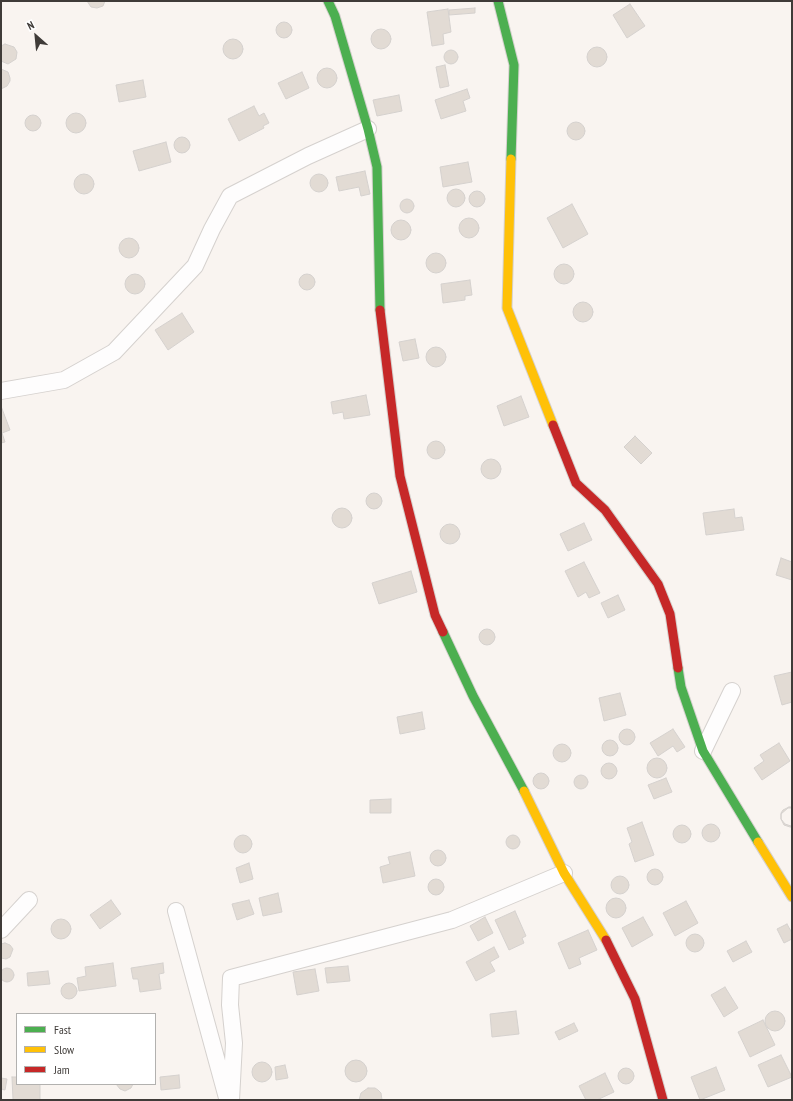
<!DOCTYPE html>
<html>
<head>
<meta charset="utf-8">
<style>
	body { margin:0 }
	#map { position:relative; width:793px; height:1101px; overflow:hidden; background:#f9f4f0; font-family:"PT Sans Narrow",sans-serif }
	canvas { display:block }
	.frame { position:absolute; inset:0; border:2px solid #3f3b38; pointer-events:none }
	.legend { position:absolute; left:16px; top:1013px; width:140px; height:72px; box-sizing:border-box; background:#fff; border:1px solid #b2b1af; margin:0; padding:5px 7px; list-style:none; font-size:12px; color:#3f3b38 }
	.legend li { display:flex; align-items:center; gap:8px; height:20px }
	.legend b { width:20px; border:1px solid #b2b1af }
	.north { position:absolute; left:16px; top:16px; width:40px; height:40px; -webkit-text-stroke:3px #fff; paint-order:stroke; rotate:333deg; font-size:11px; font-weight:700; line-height:16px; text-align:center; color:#3f3b38 }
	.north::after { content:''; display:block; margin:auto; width:14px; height:18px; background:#3f3b38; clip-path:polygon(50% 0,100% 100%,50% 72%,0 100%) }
</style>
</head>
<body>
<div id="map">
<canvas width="793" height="1101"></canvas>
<div class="frame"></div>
<ul class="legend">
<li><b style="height:5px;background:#4caf50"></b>Fast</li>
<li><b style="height:5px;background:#ffc107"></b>Slow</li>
<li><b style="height:5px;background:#c62828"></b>Jam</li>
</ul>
<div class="north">N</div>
</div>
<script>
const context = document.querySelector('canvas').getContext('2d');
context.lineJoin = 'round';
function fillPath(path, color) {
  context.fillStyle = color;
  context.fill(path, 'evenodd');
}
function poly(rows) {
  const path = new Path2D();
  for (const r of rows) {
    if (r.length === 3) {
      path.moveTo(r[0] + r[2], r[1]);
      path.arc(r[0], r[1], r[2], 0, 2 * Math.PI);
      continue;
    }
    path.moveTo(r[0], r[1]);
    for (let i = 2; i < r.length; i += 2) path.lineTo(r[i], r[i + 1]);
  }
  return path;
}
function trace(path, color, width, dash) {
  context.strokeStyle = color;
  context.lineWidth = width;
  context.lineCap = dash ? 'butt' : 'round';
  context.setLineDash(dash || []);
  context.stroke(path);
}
const building = poly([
	[87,1,105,1,103,6,97,8,91,7,87,1],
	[630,4,645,26,627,38,613,15,630,4],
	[475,8,475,13,449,15,449,10,475,8],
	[448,9,451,32,443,34,444,44,432,46,427,12,448,9],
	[284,30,8],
	[381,39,10],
	[233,49,10],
	[5,44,14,47,17,52,16,59,8,64,1,61,1,46,5,44],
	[597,57,10],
	[451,57,7],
	[445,65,449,86,440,88,436,67,445,65],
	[327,78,10],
	[1,69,8,72,10,78,10,81,7,86,1,89,1,69],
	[302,72,309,88,286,99,278,83,302,72],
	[143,80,146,97,119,102,116,85,143,80],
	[467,89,470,98,463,101,466,111,441,119,435,100,467,89],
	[399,95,402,111,377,116,373,100,399,95],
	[254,106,259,116,264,113,269,123,263,126,264,128,239,141,228,119,254,106],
	[76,123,10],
	[33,123,8],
	[576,131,9],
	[182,145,8],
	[166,142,171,162,139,171,133,151,166,142],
	[468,162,472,182,443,187,440,167,468,162],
	[365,171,370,194,361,196,359,187,339,191,336,177,365,171],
	[319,183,9],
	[84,184,10],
	[456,198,9],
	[477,199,8],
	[407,206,7],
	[572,204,588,234,563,248,547,218,572,204],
	[469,228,10],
	[401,230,10],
	[129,248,10],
	[436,263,10],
	[564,274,10],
	[307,282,8],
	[135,284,10],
	[470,280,472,295,465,296,465,300,443,303,441,284,470,280],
	[583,312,10],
	[182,313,194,332,168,350,155,330,182,313],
	[415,339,419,358,403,361,399,342,415,339],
	[436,357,10],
	[366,395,370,415,344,419,343,412,333,414,331,402,366,395],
	[521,396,529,417,504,426,497,406,521,396],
	[1,406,10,430,2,433,5,442,1,443,1,406],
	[635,436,652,453,641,464,624,447,635,436],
	[436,450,9],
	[491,469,10],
	[374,501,8],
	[342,518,10],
	[734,509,735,518,742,517,744,530,706,535,703,513,734,509],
	[584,523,592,540,568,551,560,534,584,523],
	[450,534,10],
	[781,558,792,562,792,580,776,575,781,558],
	[584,562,600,593,589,598,586,592,578,597,565,571,584,562],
	[411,571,417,592,379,604,372,583,411,571],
	[618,595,625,610,608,618,601,603,618,595],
	[487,637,8],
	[792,672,792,702,782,705,774,676,792,672],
	[620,693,626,715,604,721,599,698,620,693],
	[422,712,425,729,400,734,397,717,422,712],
	[673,729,685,747,677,752,673,746,658,756,650,743,673,729],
	[627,737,8],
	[610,748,8],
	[779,743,790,761,762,780,754,768,764,761,760,755,779,743],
	[562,753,9],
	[657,768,10],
	[609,771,8],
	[541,781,8],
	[581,782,7],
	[666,778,672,792,654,799,648,785,666,778],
	[391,799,391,813,370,813,370,800,391,799],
	[789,807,792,807,792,827,790,827,784,825,781,819,781,813,783,810,789,807],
	[788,808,792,808,792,825,791,826,785,824,781,819,781,814,788,808],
	[642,822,654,855,635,862,629,844,632,842,627,828,642,822],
	[711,833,9],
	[682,834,9],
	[513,842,7],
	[243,844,9],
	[438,858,8],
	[410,852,415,876,383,883,380,867,390,864,388,857,410,852],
	[249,863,253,879,240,883,236,868,249,863],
	[655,877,8],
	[620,885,9],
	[436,887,8],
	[278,893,282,912,263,916,259,898,278,893],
	[616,908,10],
	[111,900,121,914,100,929,90,915,111,900],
	[249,900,254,914,237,920,232,904,249,900],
	[686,901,698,923,675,936,663,913,686,901],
	[515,911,526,936,522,938,524,943,509,950,495,920,515,911],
	[485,917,493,933,478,941,470,926,485,917],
	[643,917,653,935,632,947,622,928,643,917],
	[61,929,10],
	[787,924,792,933,792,939,784,943,777,929,787,924],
	[588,930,597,950,579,958,581,964,569,969,558,943,588,930],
	[695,943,9],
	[746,941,752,952,733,962,727,951,746,941],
	[5,943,10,945,13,949,10,957,6,959,1,958,1,944,5,943],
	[494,947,499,957,490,962,495,971,476,981,466,962,494,947],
	[113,963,116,986,79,991,77,978,86,976,85,967,113,963],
	[163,963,164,973,159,974,161,989,140,992,138,979,133,979,131,968,163,963],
	[348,966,350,981,327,983,325,968,348,966],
	[7,975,7],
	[315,969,319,991,297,995,293,972,315,969],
	[48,971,50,984,28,986,27,973,48,971],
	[69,991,8],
	[725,987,738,1008,724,1017,711,995,725,987],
	[516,1011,519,1034,492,1037,490,1014,516,1011],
	[775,1021,10],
	[763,1020,775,1045,750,1057,738,1032,763,1020],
	[574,1023,578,1031,559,1040,555,1032,574,1023],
	[781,1055,792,1077,768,1087,758,1065,781,1055],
	[356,1071,11],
	[262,1072,10],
	[285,1065,288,1078,276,1080,275,1067,285,1065],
	[716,1067,725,1090,700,1100,691,1077,716,1067],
	[626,1076,8],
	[605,1073,614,1092,597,1100,586,1100,579,1086,605,1073],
	[179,1075,180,1088,161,1090,160,1077,179,1075],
	[12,1077,17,1077,17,1084,40,1084,40,1100,13,1100,12,1077],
	[1,1078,7,1079,5,1090,1,1089,1,1078],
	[116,1084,133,1084,131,1088,125,1091,120,1089,116,1084],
	[368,1088,375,1088,378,1090,381,1093,382,1100,359,1100,361,1093,368,1088]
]);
fillPath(building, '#e2dbd4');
trace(building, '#d5d1ce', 1);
const street = poly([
	[1,391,64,380,114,352,195,266,212,229,230,196,308,156,368,129],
	[703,751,732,691],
	[176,911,227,1098],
	[1,930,29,900],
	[231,1100,234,1043,230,1005,231,978,452,920,564,873]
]);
const fast = poly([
	[328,1,335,16,368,129,377,167,380,310],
	[498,1,514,65,511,159],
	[443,632,473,696,524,791],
	[678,668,681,687,703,751,758,842]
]);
const slow = poly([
	[511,159,507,308,553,425],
	[524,791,564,873,606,940],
	[758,842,792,897]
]);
const jam = poly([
	[380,310,400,476,435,615,443,632],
	[553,425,576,483,605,510,658,584,670,614,678,668],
	[606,940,635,999,663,1100]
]);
trace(street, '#d5d1ce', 18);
trace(fast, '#d5d1ce', 11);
trace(slow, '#d5d1ce', 11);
trace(jam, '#d5d1ce', 11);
trace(street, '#fefdfd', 16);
trace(fast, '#4caf50', 9);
trace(slow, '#ffc107', 9);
trace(jam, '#c62828', 9);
</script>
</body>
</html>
